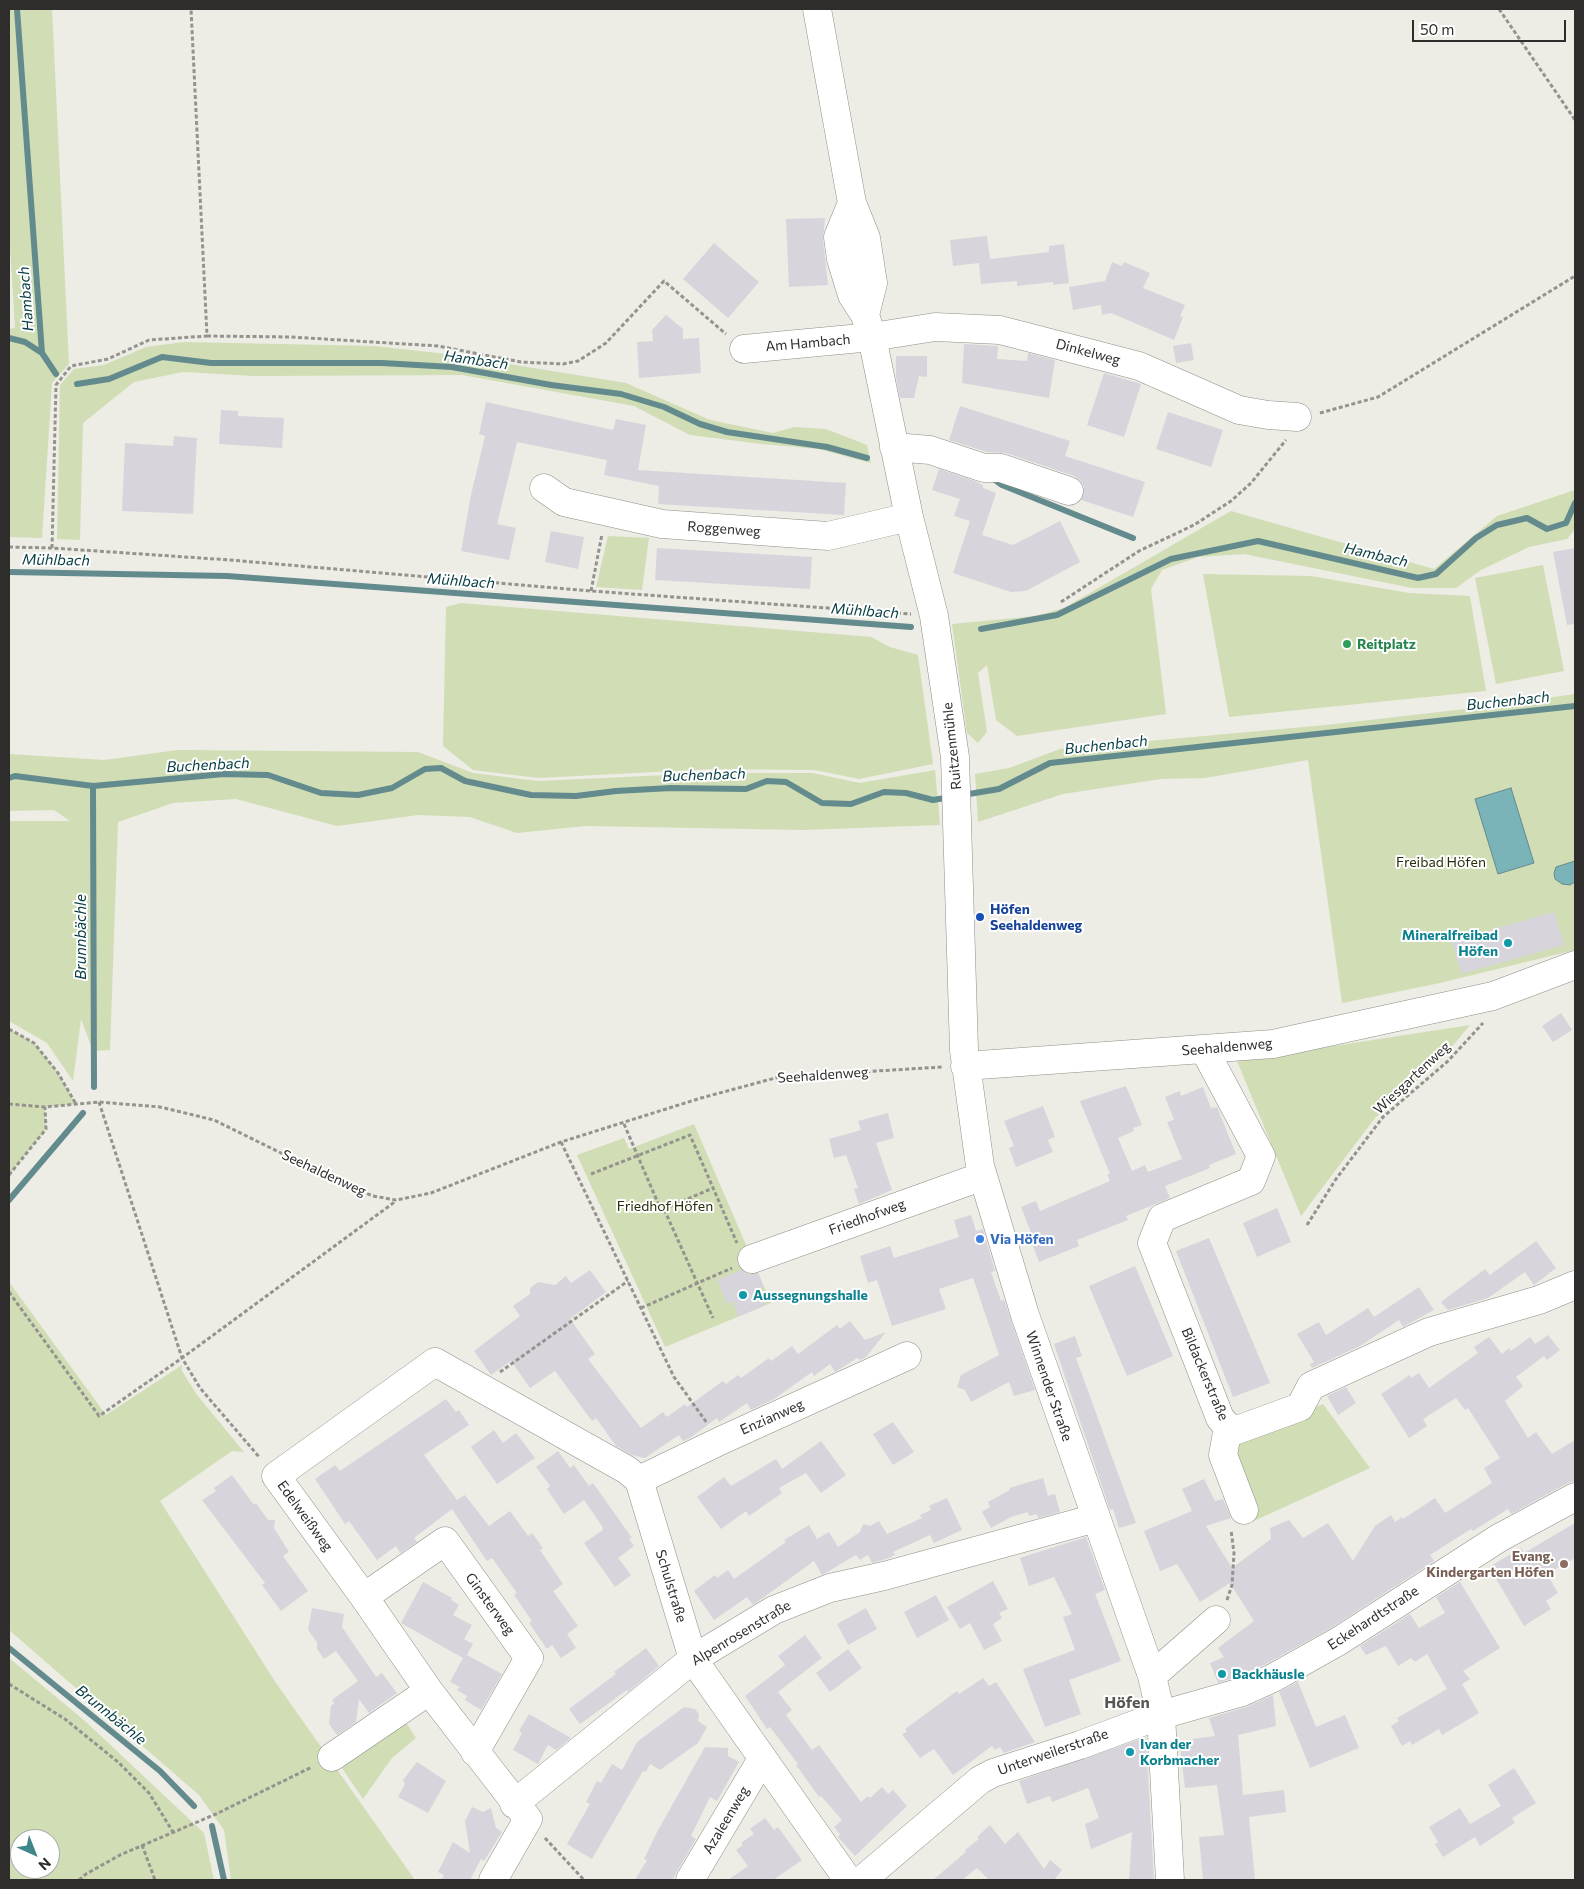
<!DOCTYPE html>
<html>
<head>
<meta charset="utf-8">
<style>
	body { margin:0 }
	#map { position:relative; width:1584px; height:1889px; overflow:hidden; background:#edece5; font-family:Commissioner,sans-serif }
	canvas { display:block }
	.frame { position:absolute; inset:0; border:10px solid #2e2d2b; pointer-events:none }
	.north { position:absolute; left:10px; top:1829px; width:50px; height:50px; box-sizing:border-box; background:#fff; border:1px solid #ababaa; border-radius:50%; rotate:136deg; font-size:14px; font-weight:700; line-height:20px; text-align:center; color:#2e2d2b }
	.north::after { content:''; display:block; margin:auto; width:18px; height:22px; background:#3f878a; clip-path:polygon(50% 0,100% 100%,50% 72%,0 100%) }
	.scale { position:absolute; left:1412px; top:20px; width:154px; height:22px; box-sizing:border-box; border:2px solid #2e2d2b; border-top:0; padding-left:6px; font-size:15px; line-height:18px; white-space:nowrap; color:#2e2d2b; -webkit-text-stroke:4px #fff; paint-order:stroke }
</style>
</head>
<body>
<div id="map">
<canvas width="1584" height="1889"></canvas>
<div class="frame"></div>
<div class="north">N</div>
<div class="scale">50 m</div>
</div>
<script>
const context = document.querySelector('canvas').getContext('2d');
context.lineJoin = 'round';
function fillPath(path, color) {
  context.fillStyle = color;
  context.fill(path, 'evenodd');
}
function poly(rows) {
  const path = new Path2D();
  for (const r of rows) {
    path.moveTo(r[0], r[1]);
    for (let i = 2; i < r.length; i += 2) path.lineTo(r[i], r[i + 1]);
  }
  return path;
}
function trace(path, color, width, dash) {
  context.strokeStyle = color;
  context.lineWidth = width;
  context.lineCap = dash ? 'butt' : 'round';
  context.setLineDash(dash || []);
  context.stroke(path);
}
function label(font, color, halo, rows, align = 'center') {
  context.font = font + ' Commissioner,sans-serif';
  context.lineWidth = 4;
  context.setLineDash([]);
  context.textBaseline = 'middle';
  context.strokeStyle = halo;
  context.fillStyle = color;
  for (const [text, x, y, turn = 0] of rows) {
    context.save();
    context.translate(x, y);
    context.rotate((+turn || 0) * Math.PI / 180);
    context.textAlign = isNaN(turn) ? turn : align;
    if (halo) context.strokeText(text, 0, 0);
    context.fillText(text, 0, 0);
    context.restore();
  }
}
fillPath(poly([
	[9,9,52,9,69,364,52,383,42,538,9,537,9,329,15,328,9,230],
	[184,342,374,346,447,354,626,383,710,420,773,433,794,427,826,429,867,445,871,463,818,449,762,444,690,435,634,406,462,375,254,376,183,372,134,382,83,423,80,540,57,539,60,385,74,369,104,365,146,347],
	[1575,490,1575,529,1567,539,1529,547,1481,570,1456,588,1412,588,1244,554,1198,557,1162,570,1151,589,1166,714,1017,736,996,720,987,665,978,673,987,732,978,743,967,733,952,624,1035,616,1064,608,1231,511,1434,569,1497,516],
	[608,536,649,538,642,590,596,587],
	[1543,565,1564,671,1496,684,1475,578],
	[1203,574,1311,576,1409,593,1470,596,1486,691,1229,717],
	[461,603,871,637,890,647,918,655,933,764,859,779,815,770,713,769,538,778,473,770,443,746,446,607],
	[1575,694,1575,950,1440,983,1342,1003,1308,760,1205,778,1161,779,1063,794,978,822,975,774,1009,768,1060,749,1326,725,1483,707],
	[178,750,418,752,473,773,538,781,711,773,812,773,860,783,935,770,940,825,803,830,586,826,517,833,470,817,418,815,337,826,236,799,173,803,118,822,110,1050,93,1051,81,1019,73,1081,47,1043,9,1021,9,821,70,821,54,810,9,811,9,754,104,760],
	[1470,1025,1440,1061,1375,1118,1301,1216,1237,1061],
	[9,1029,34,1043,58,1073,76,1104,45,1107,46,1129,9,1175],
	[694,1124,771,1303,665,1347,577,1155,624,1138,629,1149],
	[9,1282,106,1415,182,1365,182,1371,197,1395,244,1452,232,1451,160,1501,276,1683,415,1880,231,1880,224,1830,199,1795,9,1630],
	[1323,1404,1370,1468,1256,1520,1229,1459,1238,1441],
	[9,1658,85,1721,204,1833,214,1880,9,1880],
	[20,1839,50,1839,50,1869,20,1869],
	[403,1718,416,1738,392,1758,363,1799,338,1762]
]), '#d1ddb4');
const water = poly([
	[1511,788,1534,863,1498,874,1475,799,1511,788],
	[1575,861,1575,882,1570,885,1562,884,1555,879,1554,873,1556,867,1575,861]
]);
fillPath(water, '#7ab3b8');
trace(water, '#638b8e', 1);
trace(poly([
	[17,9,42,353,56,374],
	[9,338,25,342,42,353],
	[77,384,109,379,162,357,211,363,382,363,452,367,551,385,621,394,664,407,700,424,727,432,827,447,867,458],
	[991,477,1002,485,1133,538],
	[9,572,227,576,911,627],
	[981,629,1057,615,1171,559,1258,541,1418,578,1436,574,1476,538,1497,525,1527,518,1547,529,1566,523,1575,503],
	[9,778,15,776,93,786,224,774,268,775,321,793,358,795,392,788,425,769,441,768,465,781,531,795,576,796,616,791,671,788,746,789,767,781,786,782,822,803,851,804,884,792,906,793,933,800,951,797],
	[93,786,94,1087],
	[963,795,999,789,1050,763,1575,706],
	[9,1200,83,1113],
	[9,1648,160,1771,194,1806],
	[212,1826,224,1880]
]), '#638b8e', 6);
fillPath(poly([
	[825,218,823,239,828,285,789,287,786,219],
	[987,236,990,259,1049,252,1049,246,1064,244,1069,283,1053,285,1053,282,1017,286,1017,281,981,284,979,263,953,266,950,240],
	[714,243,759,282,728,318,683,279],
	[1112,262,1122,266,1124,262,1150,273,1143,288,1185,305,1180,316,1183,317,1174,340,1111,313,1102,315,1101,305,1073,310,1069,287,1105,281],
	[666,315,683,329,683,339,699,338,701,373,639,378,637,342,653,341,652,330],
	[1191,343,1194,360,1176,363,1173,346],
	[964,344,998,346,997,359,1027,361,1028,353,1055,360,1049,398,962,383],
	[896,356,927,356,927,377,919,376,914,398,900,398,896,377],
	[1104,373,1141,384,1124,437,1087,425],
	[486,402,613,430,616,419,646,425,638,470,846,483,844,515,658,504,659,486,604,475,607,460,517,442,497,524,516,528,509,560,461,551,471,495,485,436,479,434],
	[960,406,1070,441,1065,456,1145,482,1133,517,1081,500,1084,487,1080,480,1074,476,1006,453,987,452,949,440],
	[221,410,238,411,238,416,284,418,282,448,219,444],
	[1168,412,1223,430,1211,467,1156,449],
	[174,436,197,438,193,514,122,511,125,443,173,446],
	[939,469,972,480,983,485,983,488,996,493,982,535,1013,545,1060,521,1080,562,1026,591,1011,592,953,573,970,521,954,516,960,499,932,490],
	[551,531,584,537,578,569,545,562],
	[657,548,812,557,810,589,655,580],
	[1575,548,1575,624,1567,625,1553,552],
	[1554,912,1564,945,1461,974,1452,941],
	[1561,1013,1572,1030,1553,1042,1542,1026],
	[1126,1086,1142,1125,1133,1128,1134,1131,1118,1138,1132,1171,1145,1165,1148,1172,1182,1159,1167,1122,1174,1120,1165,1097,1180,1091,1181,1096,1203,1087,1211,1108,1217,1107,1236,1154,1209,1165,1210,1168,1165,1186,1170,1198,1126,1216,1128,1220,1077,1240,1079,1246,1039,1262,1032,1244,1035,1243,1021,1207,1036,1201,1040,1211,1110,1181,1107,1174,1110,1174,1080,1101],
	[1043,1106,1055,1137,1048,1140,1053,1152,1016,1167,1009,1148,1014,1146,1004,1121],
	[888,1113,894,1138,876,1143,892,1190,859,1204,854,1189,858,1188,846,1155,834,1158,829,1139,861,1130,858,1121],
	[1277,1208,1291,1242,1257,1257,1243,1223],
	[971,1215,976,1231,983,1229,995,1271,991,1272,1001,1301,1004,1300,1035,1390,1014,1396,1009,1382,971,1402,965,1390,957,1387,961,1375,999,1355,973,1278,939,1289,946,1309,892,1326,877,1280,868,1283,860,1256,890,1246,894,1258,959,1237,954,1220],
	[1209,1238,1270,1383,1233,1397,1176,1251],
	[1536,1241,1556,1268,1534,1285,1525,1272,1488,1298,1448,1310,1441,1302,1485,1269,1490,1275],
	[1135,1266,1173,1356,1127,1376,1089,1286],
	[590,1270,606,1292,570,1319,595,1354,588,1359,641,1428,663,1412,667,1417,685,1404,687,1407,723,1381,726,1384,738,1375,741,1378,769,1358,771,1361,792,1346,798,1354,837,1325,840,1329,850,1321,865,1340,886,1332,866,1357,860,1360,857,1358,835,1372,830,1364,814,1376,812,1372,774,1399,751,1410,747,1403,719,1422,717,1418,690,1438,683,1441,679,1435,645,1458,631,1455,616,1446,596,1418,592,1421,555,1371,530,1388,511,1361,491,1375,474,1351,520,1316,513,1306,530,1294,530,1288,538,1282,555,1285,566,1276,571,1283],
	[741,1270,749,1274,758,1273,764,1287,759,1289,766,1305,738,1317,733,1301,727,1304,717,1280],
	[1419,1287,1434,1310,1403,1327,1399,1320,1360,1346,1312,1368,1310,1364,1314,1362,1297,1334,1319,1322,1326,1335,1368,1308,1374,1317],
	[1548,1335,1560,1350,1547,1360,1544,1356,1516,1377,1523,1386,1505,1401,1528,1438,1536,1432,1552,1454,1575,1440,1575,1481,1568,1483,1511,1514,1508,1509,1473,1531,1471,1529,1430,1555,1434,1561,1331,1628,1266,1664,1237,1677,1218,1683,1210,1663,1224,1657,1218,1648,1254,1621,1230,1583,1200,1602,1177,1564,1160,1571,1144,1531,1192,1511,1182,1489,1204,1479,1215,1501,1223,1499,1231,1518,1206,1526,1232,1568,1271,1539,1270,1528,1289,1520,1303,1538,1328,1523,1353,1561,1375,1526,1391,1515,1395,1522,1402,1517,1403,1519,1435,1498,1445,1513,1492,1483,1484,1468,1500,1458,1468,1408,1465,1410,1456,1398,1423,1419,1427,1426,1409,1438,1381,1394,1410,1375,1411,1378,1419,1373,1429,1388,1478,1353,1474,1347,1489,1337,1502,1354,1509,1348,1511,1351,1530,1337,1535,1344],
	[1075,1336,1082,1356,1076,1358,1136,1523,1119,1528,1113,1509,1110,1510,1054,1344],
	[1346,1387,1356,1403,1338,1415,1327,1396],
	[446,1399,456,1412,459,1410,469,1425,424,1455,457,1500,465,1495,489,1526,510,1511,528,1536,532,1533,543,1548,540,1550,563,1584,553,1591,578,1626,567,1634,576,1648,561,1658,552,1645,547,1649,529,1623,532,1621,514,1595,517,1593,492,1558,487,1561,452,1509,414,1538,417,1542,400,1553,396,1546,377,1560,349,1521,345,1524,315,1479,335,1465,340,1471],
	[893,1422,914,1452,893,1465,873,1434],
	[494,1430,503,1443,516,1433,535,1458,497,1484,471,1447],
	[821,1441,846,1475,821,1493,806,1473,779,1488,782,1493,749,1516,746,1511,721,1529,697,1497,724,1477,731,1486,776,1459,782,1469],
	[558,1451,570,1468,574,1465,589,1486,593,1483,632,1538,629,1539,634,1546,618,1558,631,1575,615,1587,584,1543,603,1530,602,1526,584,1500,564,1514,547,1489,550,1486,536,1467],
	[232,1475,254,1505,256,1503,268,1520,275,1520,274,1528,289,1552,283,1556,308,1591,281,1611,262,1585,265,1583,202,1500,216,1491,214,1488],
	[1043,1478,1048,1496,1055,1494,1060,1512,1038,1518,1037,1514,1029,1516,1028,1512,1011,1517,991,1528,982,1512,990,1507,988,1502,1010,1490,1009,1488],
	[947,1498,962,1530,934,1543,930,1535,893,1552,895,1555,889,1558,872,1563,868,1555,860,1560,856,1555,822,1575,814,1561,753,1605,747,1597,714,1620,694,1591,715,1575,717,1578,728,1570,734,1579,786,1542,784,1540,809,1525,817,1539,829,1532,838,1547,860,1532,863,1524,870,1526,879,1521,887,1534,922,1518,920,1515,931,1510,929,1506],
	[1575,1523,1575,1558,1547,1574,1558,1593,1546,1601,1551,1609,1524,1626,1489,1567,1521,1548,1524,1553],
	[1086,1537,1105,1590,1095,1594,1121,1661,1069,1680,1081,1714,1045,1727,1023,1669,1075,1650,1063,1617,1072,1614,1054,1577,1029,1586,1020,1558],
	[993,1581,1008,1609,999,1613,1002,1618,993,1624,1002,1641,984,1650,970,1623,960,1629,947,1607],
	[423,1582,452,1598,451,1600,459,1605,453,1615,472,1625,464,1639,473,1644,467,1655,502,1674,481,1710,465,1700,467,1696,457,1690,460,1687,450,1682,463,1658,401,1623],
	[1460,1582,1500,1648,1463,1671,1470,1679,1462,1684,1479,1713,1442,1735,1439,1729,1412,1745,1410,1741,1402,1746,1391,1726,1399,1721,1397,1718,1447,1689,1427,1654,1415,1662,1411,1658,1398,1666,1386,1646,1366,1655,1360,1646,1410,1614,1419,1628,1445,1613,1436,1597],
	[936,1595,949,1620,917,1638,904,1612],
	[312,1608,344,1614,342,1627,376,1677,382,1673,397,1693,369,1713,359,1699,356,1722,337,1735,329,1724,331,1706,334,1703,332,1700,358,1681,336,1651,324,1659,317,1649,317,1642,308,1630],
	[866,1608,877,1629,848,1645,837,1624],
	[805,1635,822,1658,778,1692,792,1710,786,1715,812,1750,819,1745,861,1802,868,1796,870,1798,882,1787,888,1794,893,1790,907,1806,855,1856,838,1837,840,1834,834,1827,842,1820,821,1796,819,1797,796,1765,798,1764,770,1727,767,1729,745,1696,785,1665,778,1656],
	[646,1648,659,1666,628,1692,627,1690,580,1724,569,1709,616,1674,614,1672],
	[848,1649,862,1668,830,1692,816,1673],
	[983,1678,989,1686,996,1682,1035,1742,1004,1753,1000,1747,995,1750,992,1746,953,1775,934,1749,920,1758,902,1734,907,1732,905,1729,957,1691,959,1694],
	[1298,1682,1316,1727,1345,1715,1359,1748,1310,1768,1279,1692],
	[1273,1695,1276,1726,1238,1735,1243,1795,1284,1790,1286,1812,1249,1817,1255,1880,1203,1880,1199,1837,1224,1835,1217,1785,1185,1788,1180,1747,1194,1744,1193,1739,1215,1736,1209,1718,1246,1707],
	[684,1707,695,1709,699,1714,698,1721,707,1727,698,1743,660,1770,650,1764,646,1772,643,1771,592,1859,567,1844,590,1804,586,1802,597,1781,601,1783,612,1764,622,1770,637,1742],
	[529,1714,571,1738,556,1750,548,1745,538,1764,513,1750,522,1733,519,1731],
	[1146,1737,1154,1880,1129,1880,1132,1832,1091,1849,1085,1824,1099,1818,1088,1788,1052,1802,1050,1796,1027,1804,1019,1781],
	[705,1747,728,1748,728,1756,739,1762,717,1801,710,1797,691,1836,696,1839,672,1880,635,1880,647,1860,644,1859,657,1832],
	[417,1762,446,1781,428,1813,398,1797,405,1784,403,1780],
	[1514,1768,1536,1803,1512,1818,1515,1823,1480,1846,1475,1837,1443,1857,1435,1844,1438,1842,1429,1827,1460,1808,1470,1824,1501,1806,1488,1785],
	[472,1807,483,1812,491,1808,496,1828,502,1832,484,1861,481,1859,470,1880,441,1880,444,1875,438,1872,453,1842,470,1853,465,1821],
	[765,1818,774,1830,778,1827,802,1860,773,1880,728,1880,748,1866,736,1850,743,1845,741,1843,754,1834,750,1829],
	[990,1825,1005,1844,1018,1832,1044,1869,1050,1860,1062,1870,1054,1880,989,1880,977,1868,962,1880,933,1880,966,1852,965,1850,979,1839,977,1837]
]), '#d7d5db');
const minor = poly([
	[817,9,852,203,866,238,873,283,865,315],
	[852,203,838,237,841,259,852,295,865,315,872,337,909,517,934,616,955,757,964,1050,980,1166,1025,1315,1152,1676,1161,1715,1170,1880],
	[744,349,872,337,935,327,1000,330,1139,366,1239,410,1268,415,1297,417],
	[894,447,930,450,984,468,1001,468,1069,491],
	[544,488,564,502,662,524,828,536,909,517],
	[1204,1049,1261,1156,1251,1181,1162,1218,1152,1243,1220,1418,1228,1427,1237,1430,1300,1407,1311,1386,1429,1332,1539,1300,1575,1285],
	[965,1066,1273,1044,1493,996,1575,965],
	[752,1259,983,1176],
	[1228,1427,1223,1455,1244,1510],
	[639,1480,720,1441,907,1356],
	[364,1597,445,1541,529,1658,475,1752],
	[1152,1676,1216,1620],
	[332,1757,429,1691],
	[514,1804,693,1659,774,1610,830,1588,884,1576,1096,1518],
	[493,1880,528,1819,429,1691,364,1597,276,1476,435,1362,627,1470,639,1480,693,1659,848,1880],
	[690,1880,762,1759],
	[862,1880,980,1780,993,1773,1080,1745,1161,1715,1242,1692,1273,1678,1339,1641,1499,1538,1575,1497]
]);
trace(minor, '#8f8e88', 29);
trace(poly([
	[1499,9,1575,120],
	[207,336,291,337,438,346,521,362,563,364,578,361,606,343,664,281,726,334],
	[1320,413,1378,397,1575,276],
	[9,547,52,548,230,560,591,591,911,614],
	[52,548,56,385,71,366,108,359,149,340,207,336,191,9],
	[591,591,602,534],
	[1061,602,1139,551,1194,525,1231,501,1251,483,1286,440],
	[9,1029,34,1043,58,1073,76,1104],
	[99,1102,182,1358,200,1388,260,1458],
	[9,1104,45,1107,99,1102,160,1107,214,1120,348,1186,373,1196,396,1200,431,1193,561,1142,701,1098,779,1077,942,1067],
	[624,1124,661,1210,664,1209,713,1318],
	[561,1142,674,1377,707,1423],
	[591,1174,690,1135,737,1243],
	[9,1175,46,1129,45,1107],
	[664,1209,713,1188],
	[1307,1225,1336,1179,1383,1117,1448,1061,1483,1023],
	[9,1292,99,1416,182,1358,396,1201],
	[641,1308,732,1268],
	[500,1372,628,1281],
	[1227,1600,1232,1585,1234,1553,1231,1530],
	[9,1684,65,1719,118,1762,149,1793,173,1832],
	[545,1838,584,1880],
	[142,1845,155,1880],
	[79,1880,86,1874,120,1855,216,1814,312,1767]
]), '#94938e', 3, [4, 2.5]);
trace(minor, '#fff', 28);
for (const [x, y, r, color] of [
	[1347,644,5,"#2e9e5b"],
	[980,917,5,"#1a4fb4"],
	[1508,943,5,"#0f9aa8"],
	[980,1239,5,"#3f7fe0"],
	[743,1295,5,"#0f9aa8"],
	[1564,1564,5,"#8d6e63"],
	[1222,1674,5,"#0f9aa8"],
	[1130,1752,5,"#0f9aa8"]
]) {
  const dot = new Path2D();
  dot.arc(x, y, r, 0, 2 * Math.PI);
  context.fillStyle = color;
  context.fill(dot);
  trace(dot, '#fff', 2);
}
label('14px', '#2e2d2b', '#fff', [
	["Am Hambach",808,343,-5],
	["Dinkelweg",1088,352,15],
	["Roggenweg",724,529,4],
	["Ruitzenmühle",952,746,-96],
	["Seehaldenweg",1227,1047,-5],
	["Seehaldenweg",823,1075,-4],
	["Wiesgartenweg",1412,1078,-43],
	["Seehaldenweg",324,1173,25],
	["Friedhofweg",867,1217,-20],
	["Bildackerstraße",1205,1374,67],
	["Winnender Straße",1049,1386,71],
	["Enzianweg",772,1417,-24],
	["Edelweißweg",305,1516,54],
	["Schulstraße",671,1586,73],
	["Ginsterweg",490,1604,54],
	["Eckehardtstraße",1373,1618,-33],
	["Alpenrosenstraße",741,1633,-31],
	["Unterweilerstraße",1053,1752,-19],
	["Azaleenweg",726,1820,-59]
]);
label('bold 14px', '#27864d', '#fff', [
	["Reitplatz",1357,644]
], 'left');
label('14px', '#272e0c', '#fff', [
	["Freibad Höfen",1441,862],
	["Friedhof Höfen",665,1206]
]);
label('bold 14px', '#164399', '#fff', [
	["Höfen",990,909],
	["Seehaldenweg",990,925]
], 'left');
label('bold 14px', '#0d838f', '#fff', [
	["Mineralfreibad",1498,935,"right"],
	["Höfen",1498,951,"right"],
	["Aussegnungshalle",753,1295],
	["Backhäusle",1232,1674],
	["Ivan der",1140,1744],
	["Korbmacher",1140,1760]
], 'left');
label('bold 14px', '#366cbe', '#fff', [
	["Via Höfen",990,1239]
], 'left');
label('bold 14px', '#785e54', '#fff', [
	["Evang.",1554,1556],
	["Kindergarten Höfen",1554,1572]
], 'right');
label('italic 15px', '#094045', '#fff', [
	["Hambach",26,299,-94],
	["Hambach",476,360,8],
	["Hambach",1376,555,13],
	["Mühlbach",56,560,1],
	["Mühlbach",461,581,4],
	["Mühlbach",865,611,4],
	["Buchenbach",1508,701,-6],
	["Buchenbach",1106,745,-6],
	["Buchenbach",208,765,-3],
	["Buchenbach",704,775,-2],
	["Brunnbächle",81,937,-90],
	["Brunnbächle",111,1715,39]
]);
label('bold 16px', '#575651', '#fff', [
	["Höfen",1127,1703]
]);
</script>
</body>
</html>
